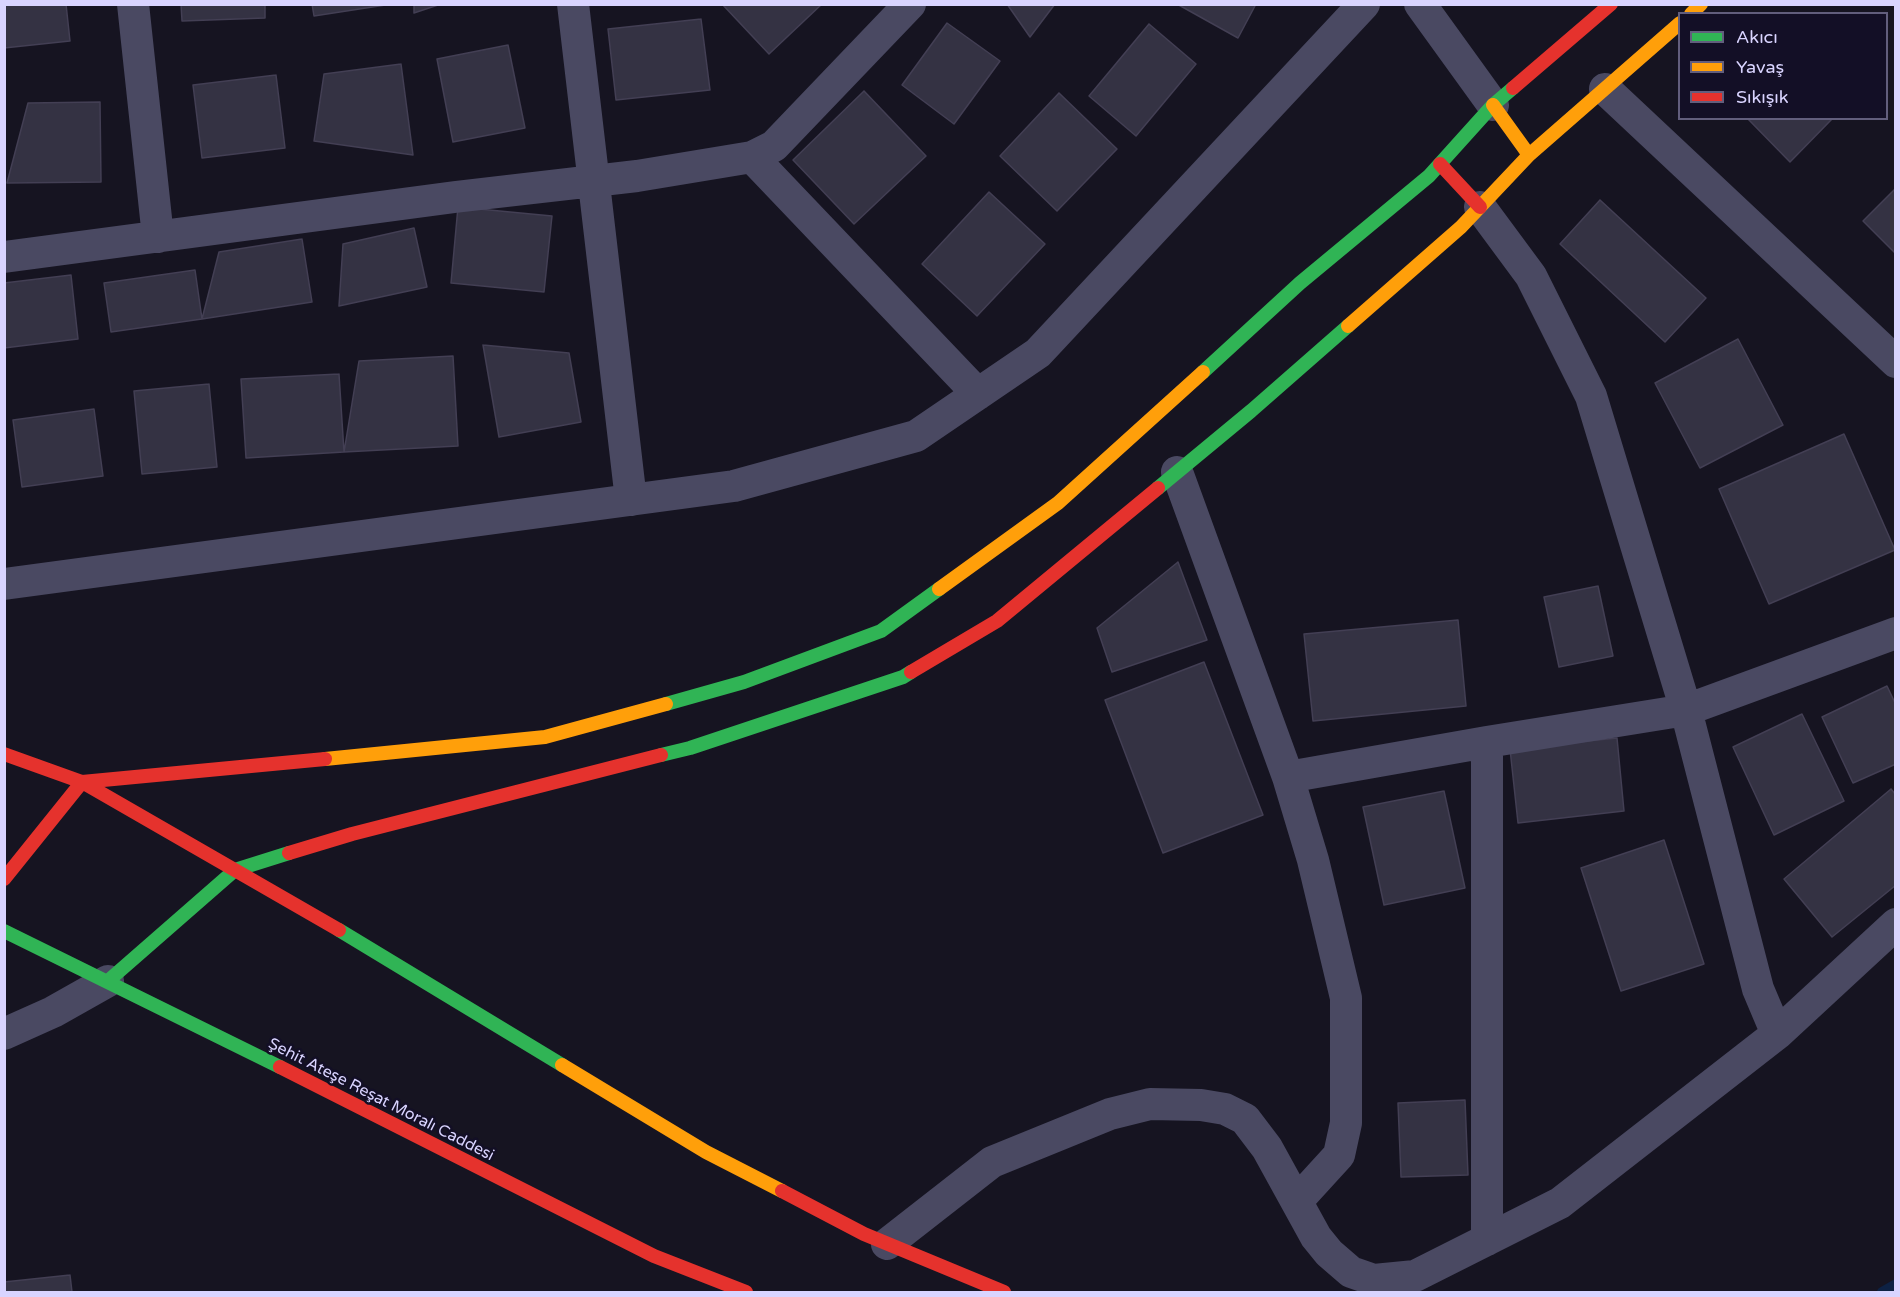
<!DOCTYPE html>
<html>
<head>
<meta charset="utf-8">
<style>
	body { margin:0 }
	#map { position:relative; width:1900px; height:1297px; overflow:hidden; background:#161421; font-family:"Varela Round",sans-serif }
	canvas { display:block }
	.frame { position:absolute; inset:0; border:6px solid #d9d4ff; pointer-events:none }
	.legend { position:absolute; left:1678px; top:12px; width:210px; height:108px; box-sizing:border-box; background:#130f26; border:2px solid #625e7d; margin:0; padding:8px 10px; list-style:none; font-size:18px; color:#d9d4ff }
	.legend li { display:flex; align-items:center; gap:12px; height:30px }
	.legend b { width:30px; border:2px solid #625e7d }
</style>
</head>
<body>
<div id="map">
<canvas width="1900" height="1297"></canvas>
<div class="frame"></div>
<ul class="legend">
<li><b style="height:8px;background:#30b455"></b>Akıcı</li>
<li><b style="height:8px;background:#ff9f0a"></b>Yavaş</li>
<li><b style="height:8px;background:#e5322d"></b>Sıkışık</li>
</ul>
</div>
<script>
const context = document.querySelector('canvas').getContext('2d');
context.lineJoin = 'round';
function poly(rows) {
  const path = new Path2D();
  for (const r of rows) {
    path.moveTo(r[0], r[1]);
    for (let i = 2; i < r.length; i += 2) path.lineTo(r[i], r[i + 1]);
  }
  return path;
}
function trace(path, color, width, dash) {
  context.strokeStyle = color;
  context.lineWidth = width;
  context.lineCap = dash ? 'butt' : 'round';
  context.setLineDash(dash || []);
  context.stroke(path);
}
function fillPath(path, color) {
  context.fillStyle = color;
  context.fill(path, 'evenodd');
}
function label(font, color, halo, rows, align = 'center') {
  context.font = font + ' "Varela Round",sans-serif';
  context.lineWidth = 5;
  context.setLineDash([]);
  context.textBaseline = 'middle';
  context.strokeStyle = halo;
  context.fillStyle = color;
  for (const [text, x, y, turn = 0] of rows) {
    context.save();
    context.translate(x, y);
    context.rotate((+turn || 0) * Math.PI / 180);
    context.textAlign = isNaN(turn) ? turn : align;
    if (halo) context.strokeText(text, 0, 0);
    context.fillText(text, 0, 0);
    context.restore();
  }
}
trace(poly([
	[1882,1292,1896,1284]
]), '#0d2144', 10);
const building = poly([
	[4,4,66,4,70,41,4,48,4,4],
	[181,4,265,4,265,18,182,21,181,4],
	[312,4,392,4,314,16,312,4],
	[414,4,441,4,414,13,414,4],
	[722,4,822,4,769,54,722,4],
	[1007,4,1055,4,1030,37,1007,4],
	[1177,4,1256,4,1238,38,1177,4],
	[701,19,710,90,616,100,608,29,701,19],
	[947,23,1000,61,954,124,902,85,947,23],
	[1149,24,1196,64,1136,136,1089,96,1149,24],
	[508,45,525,128,453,142,437,59,508,45],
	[401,64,413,155,314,141,324,74,401,64],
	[276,75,285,148,202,158,193,85,276,75],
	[864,91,926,156,854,224,793,160,864,91],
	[1059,93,1117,149,1057,211,1000,156,1059,93],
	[100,102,101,182,7,183,28,103,100,102],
	[1747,118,1833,118,1790,162,1747,118],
	[1896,188,1896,254,1863,221,1896,188],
	[989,192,1045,244,977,316,922,264,989,192],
	[1600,200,1706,298,1665,342,1560,244,1600,200],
	[458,207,552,216,544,292,451,283,458,207],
	[414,228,427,287,339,306,343,244,414,228],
	[302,239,312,302,202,319,219,252,302,239],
	[195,270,202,319,111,332,104,283,195,270],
	[71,275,78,339,4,348,4,283,71,275],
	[1738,339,1783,425,1700,468,1655,383,1738,339],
	[483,345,569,353,581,422,499,437,483,345],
	[453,356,458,446,344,452,359,361,453,356],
	[339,374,344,452,246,458,241,379,339,374],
	[209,384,217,467,142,474,134,391,209,384],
	[94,409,103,476,22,487,13,420,94,409],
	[1844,434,1895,550,1769,604,1719,489,1844,434],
	[1178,562,1207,640,1112,672,1097,628,1178,562],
	[1598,586,1613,656,1559,667,1544,597,1598,586],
	[1458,620,1466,706,1313,721,1304,634,1458,620],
	[1204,662,1263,815,1163,853,1105,700,1204,662],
	[1887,686,1896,705,1896,764,1853,783,1822,717,1887,686],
	[1802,714,1844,801,1774,835,1733,747,1802,714],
	[1617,738,1624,811,1518,823,1510,749,1617,738],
	[1891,789,1896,795,1896,885,1832,937,1784,879,1891,789],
	[1444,791,1465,888,1384,905,1363,807,1444,791],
	[1664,840,1704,964,1621,991,1581,868,1664,840],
	[1465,1100,1468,1175,1401,1177,1398,1103,1465,1100],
	[70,1275,72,1292,4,1292,4,1282,70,1275]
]);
fillPath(building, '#343243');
trace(building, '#433f54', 1.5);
trace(poly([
	[133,4,158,237],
	[573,4,631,500],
	[1420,4,1493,105],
	[1605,89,1896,362],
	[752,157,978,394],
	[4,257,455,197,637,176,752,157,774,146,910,4],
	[1177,472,1288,777,1313,860,1346,998,1346,1123,1339,1155,1297,1201],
	[4,584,734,486,916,436,1038,353,1364,4],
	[1288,777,1487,742,1686,710,1896,633],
	[4,1034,53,1012,108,981],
	[1777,1034,1896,924],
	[1487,1240,1487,742],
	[887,1244,992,1162,1110,1114,1150,1104,1201,1105,1225,1109,1245,1119,1267,1148,1316,1237,1329,1253,1351,1272,1374,1280,1415,1276,1560,1203,1777,1034,1758,989,1686,710,1591,396,1531,276,1480,207]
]), '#4a4962', 32);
trace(poly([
	[1203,372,1300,283,1429,176,1493,105,1513,88],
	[1158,488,1251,411,1348,326],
	[666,704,744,682,881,631,939,589],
	[661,755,690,748,903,677,911,672],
	[339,930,562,1065],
	[4,931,280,1067],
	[108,981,235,870,289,853]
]), '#30b455', 14);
trace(poly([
	[1691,14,1701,4],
	[1493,105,1529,155],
	[1348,326,1461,227,1529,155,1680,23],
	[939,589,1058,503,1203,372],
	[325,759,545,737,666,704],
	[562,1065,706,1152,782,1191]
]), '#ff9f0a', 14);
trace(poly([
	[1513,88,1611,4],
	[1440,164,1480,207],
	[911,672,997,621,1158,488],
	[4,754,82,782,339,930],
	[289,853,352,834,661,755],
	[4,879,82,782,325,759],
	[280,1067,654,1256,746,1292],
	[782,1191,864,1234,1004,1292]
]), '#e5322d', 14);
label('16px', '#d9d4ff', '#130f26', [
	["Şehit Ateşe Reşat Moralı Caddesi",381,1100,27]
]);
</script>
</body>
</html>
